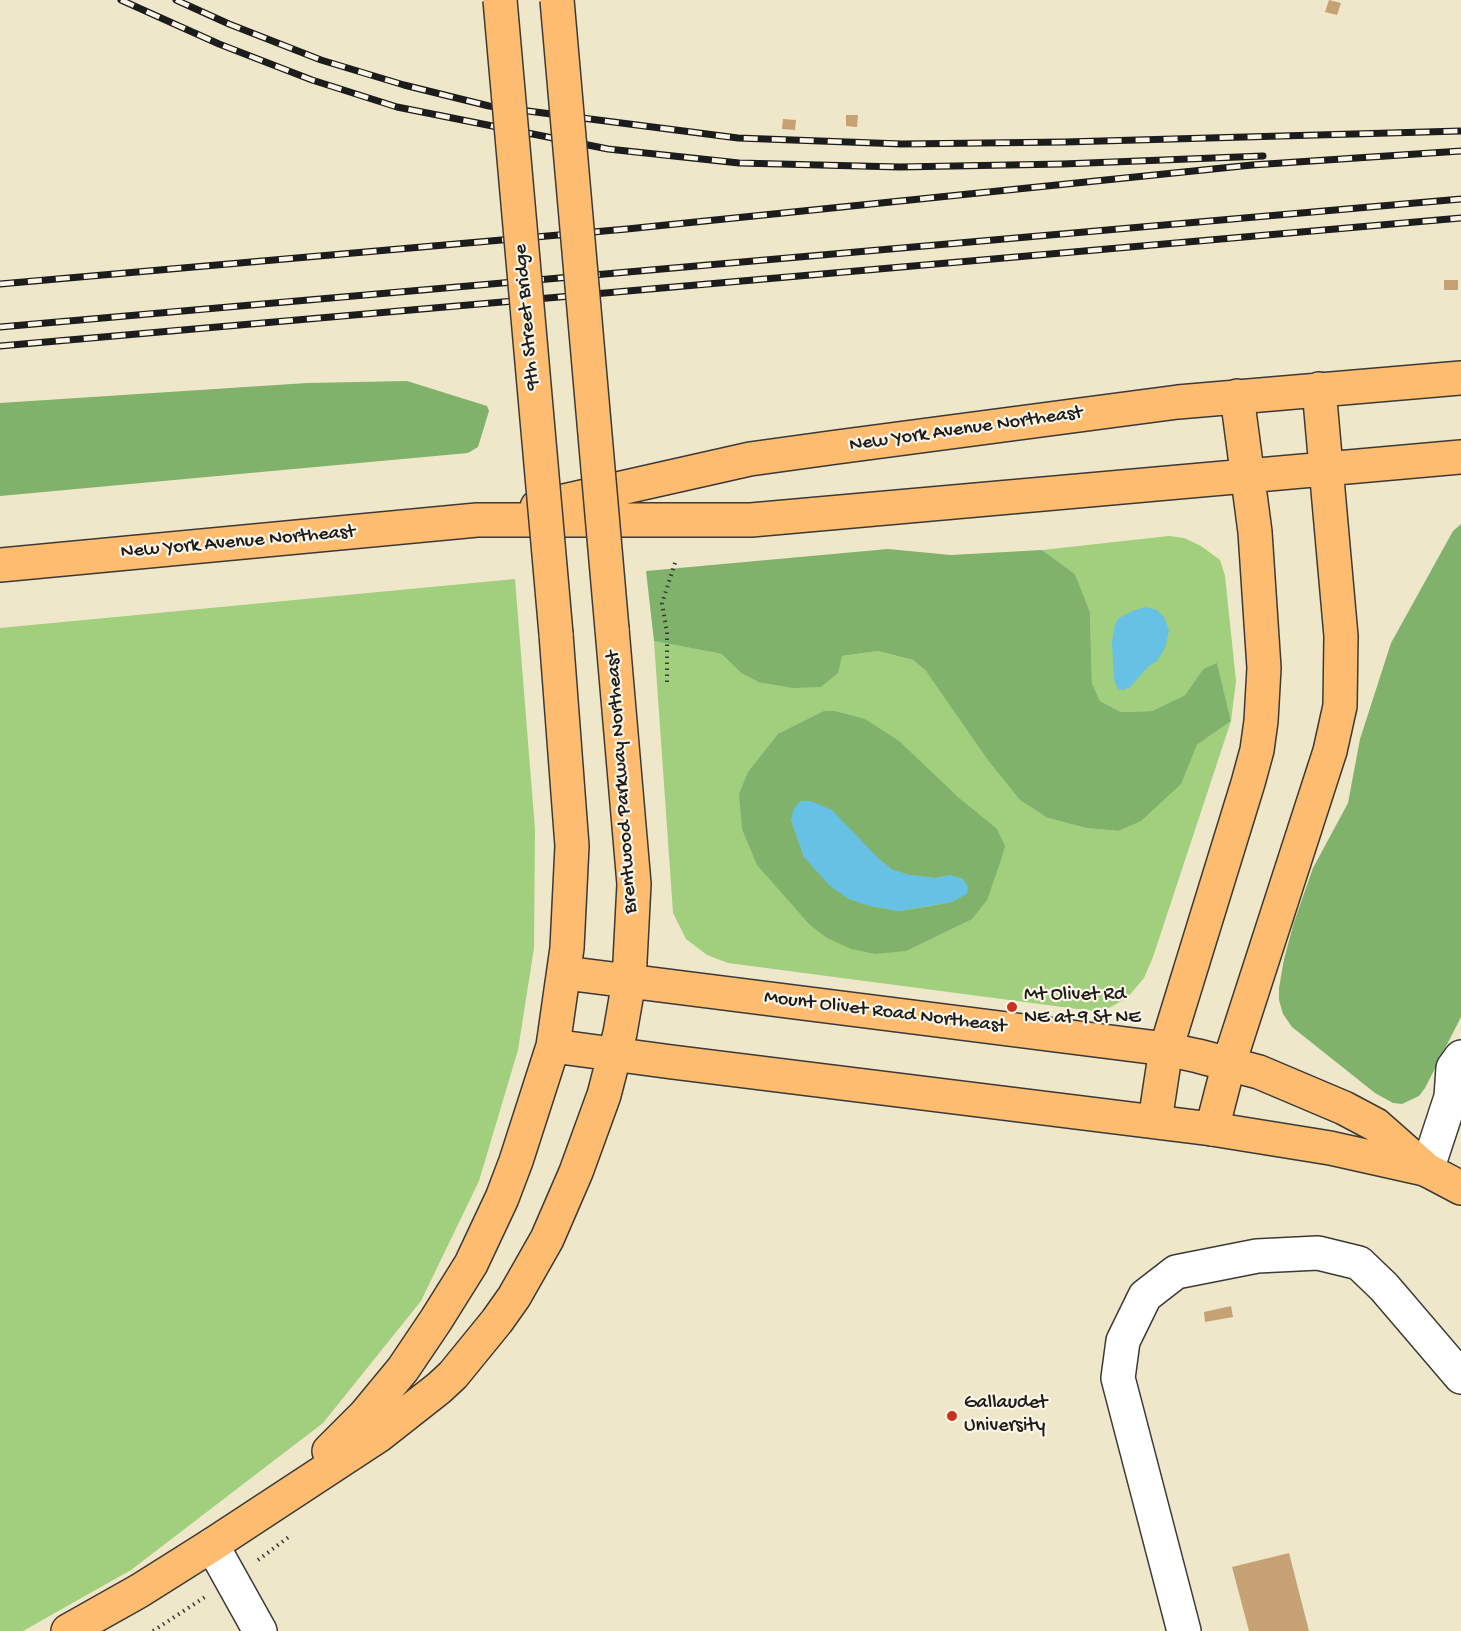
<!DOCTYPE html>
<html>
<head>
<meta charset="utf-8">
<style>
	body { margin:0 }
	canvas { display:block; background:#efe7ca }
</style>
</head>
<body>
<canvas width="1461" height="1631"></canvas>
<script>
const context = document.querySelector('canvas').getContext('2d');
context.lineJoin = 'round';
function fillPath(path, color) {
  context.fillStyle = color;
  context.fill(path, 'evenodd');
}
function poly(rows) {
  const path = new Path2D();
  for (const r of rows) {
    path.moveTo(r[0], r[1]);
    for (let i = 2; i < r.length; i += 2) path.lineTo(r[i], r[i + 1]);
  }
  return path;
}
function trace(path, color, width, dash) {
  context.strokeStyle = color;
  context.lineWidth = width;
  context.lineCap = dash ? 'butt' : 'round';
  context.setLineDash(dash || []);
  context.stroke(path);
}
function label(font, color, halo, rows, align = 'center') {
  context.font = font + ' "Gochi Hand",sans-serif';
  context.lineWidth = 4.5;
  context.setLineDash([]);
  context.textBaseline = 'middle';
  context.strokeStyle = halo;
  context.fillStyle = color;
  for (const [text, x, y, turn = 0] of rows) {
    context.save();
    context.translate(x, y);
    context.rotate((+turn || 0) * Math.PI / 180);
    context.textAlign = isNaN(turn) ? turn : align;
    if (halo) context.strokeText(text, 0, 0);
    context.fillText(text, 0, 0);
    context.restore();
  }
}
fillPath(poly([
	[1169,536,1184,538,1201,546,1220,560,1225,576,1236,681,1231,721,1153,957,1144,978,1127,998,1109,1008,1093,1011,728,963,707,955,686,939,673,913,654,641,723,654,741,673,758,682,842,656,878,651,913,660,926,671,1048,818,1086,828,1118,831,1180,784,1197,745,1231,721,1217,664,1203,669,1185,695,1152,711,1121,712,1100,701,1092,683,1090,612,1075,574,1042,550],
	[515,579,535,829,534,948,518,1050,479,1181,421,1301,323,1423,131,1570,23,1631,0,1631,0,628]
]), '#a1cf7d');
fillPath(poly([
	[407,381,487,406,489,411,478,447,468,453,0,496,0,403,307,383],
	[1461,524,1461,1017,1425,1088,1419,1096,1402,1104,1393,1103,1375,1093,1292,1027,1283,1014,1279,1000,1279,988,1284,959,1294,922,1313,868,1348,803,1360,739,1391,643,1453,531],
	[888,549,951,555,1042,550,1075,574,1090,612,1092,683,1100,701,1121,712,1152,711,1185,695,1203,669,1217,663,1231,721,1197,745,1181,784,1141,821,1118,831,1086,828,1048,818,1020,800,988,760,926,671,913,660,878,651,842,656,838,673,821,687,793,688,758,682,741,673,722,654,654,641,646,571],
	[824,711,835,711,865,719,899,741,959,798,997,829,1005,846,1001,860,987,900,972,919,906,951,875,954,851,949,827,938,810,925,757,865,742,829,739,794,748,772,778,734],
	[791,820,880,860,893,870,909,875,936,878,950,875,963,879,952,902,926,907,899,911,870,906,849,899,804,857]
]), '#80b26c');
fillPath(poly([
	[1146,607,1157,610,1164,617,1169,631,1165,648,1157,661,1149,666,1130,687,1124,690,1118,689,1114,680,1112,642,1115,624,1119,618,1135,610],
	[801,801,811,801,832,810,880,860,893,870,909,875,936,878,950,875,963,879,968,887,967,894,952,902,899,911,870,906,849,899,830,886,804,857,791,820,794,808]
]), '#67c1e4');
fillPath(poly([
	[1329,0,1341,3,1337,15,1325,12],
	[846,115,858,115,857,127,846,126],
	[783,119,796,120,795,130,782,129],
	[1444,280,1458,280,1458,290,1444,290],
	[1231,1306,1233,1317,1205,1322,1204,1312],
	[1289,1553,1309,1631,1249,1631,1232,1567]
]), '#c6a174');
const minor = poly([
	[1427,1170,1451,1097,1453,1068,1461,1057],
	[212,1545,260,1631],
	[1184,1631,1118,1378,1123,1341,1145,1296,1176,1272,1257,1256,1318,1253,1359,1263,1384,1287,1461,1377]
]);
const major = poly([
	[565,973,1166,1049,1198,1056,1259,1072,1344,1108,1376,1125,1427,1170,1461,1188],
	[553,1046,672,1062,1212,1129,1330,1148,1424,1169],
	[329,1451,365,1415,403,1369,436,1320,471,1264,502,1198,516,1161,553,1046,567,948,572,846,556,634],
	[68,1631,139,1591,212,1545,378,1436,439,1388,453,1375,497,1321,514,1297,547,1239,576,1172,604,1095,620,1033,629,981,634,884,612,629]
]);
const highway = poly([
	[537,507,750,459,837,447,1178,402,1461,378],
	[0,565,477,520,751,520,1461,457],
	[1155,1121,1166,1049,1248,783,1257,750,1261,721,1264,668,1255,532,1237,396],
	[1212,1129,1229,1063,1330,751,1340,706,1341,636,1319,389]
]);
trace(minor, '#3c3a36', 36);
trace(major, '#3c3a36', 36);
trace(highway, '#3c3a36', 36);
trace(poly([
	[667,682,667,633,662,603,676,560],
	[258,1560,290,1536],
	[153,1631,205,1597]
]), '#3c3a36', 4, [1.5, 4.5]);
trace(minor, '#fff', 33);
trace(major, '#fdbc6f', 33);
trace(highway, '#fdbc6f', 33);
const rail = poly([
	[121,0,219,44,312,80,397,107,608,149,739,163,900,167,1063,164,1263,156],
	[176,0,229,24,321,60,404,85,489,106,738,138,902,144,1065,142,1461,131],
	[0,284,627,229,1252,165,1461,151],
	[0,327,1461,199],
	[0,346,1461,218]
]);
trace(rail, '#1c1c1c', 7);
trace(rail, '#fcf5e5', 4.5, [14]);
const majorBridge = poly([
	[500,0,556,634],
	[557,0,612,629]
]);
trace(majorBridge, '#3c3a36', 36, []);
trace(majorBridge, '#fdbc6f', 33);
for (const [x, y, r, color] of [
	[1012,1007,6,"#c8321e"],
	[952,1416,6,"#c8321e"]
]) {
  const dot = new Path2D();
  dot.arc(x, y, r, 0, 2 * Math.PI);
  context.fillStyle = color;
  context.fill(dot);
  trace(dot, '#fcf5e5', 2);
}
label('20px', '#1c1c1c', '#fcf5e5', [
	["9th Street Bridge",528,317,-95],
	["New York Avenue Northeast",966,430,-8],
	["New York Avenue Northeast",238,543,-5],
	["Brentwood Parkway Northeast",623,782,-94],
	["Mount Olivet Road Northeast",885,1013,7]
]);
label('20px', '#1c1c1c', '#fcf5e5', [
	["Mt Olivet Rd",1024,996],
	["NE at 9 St NE",1024,1019],
	["Gallaudet",964,1404],
	["University",964,1427]
], 'left');
</script>
</body>
</html>
